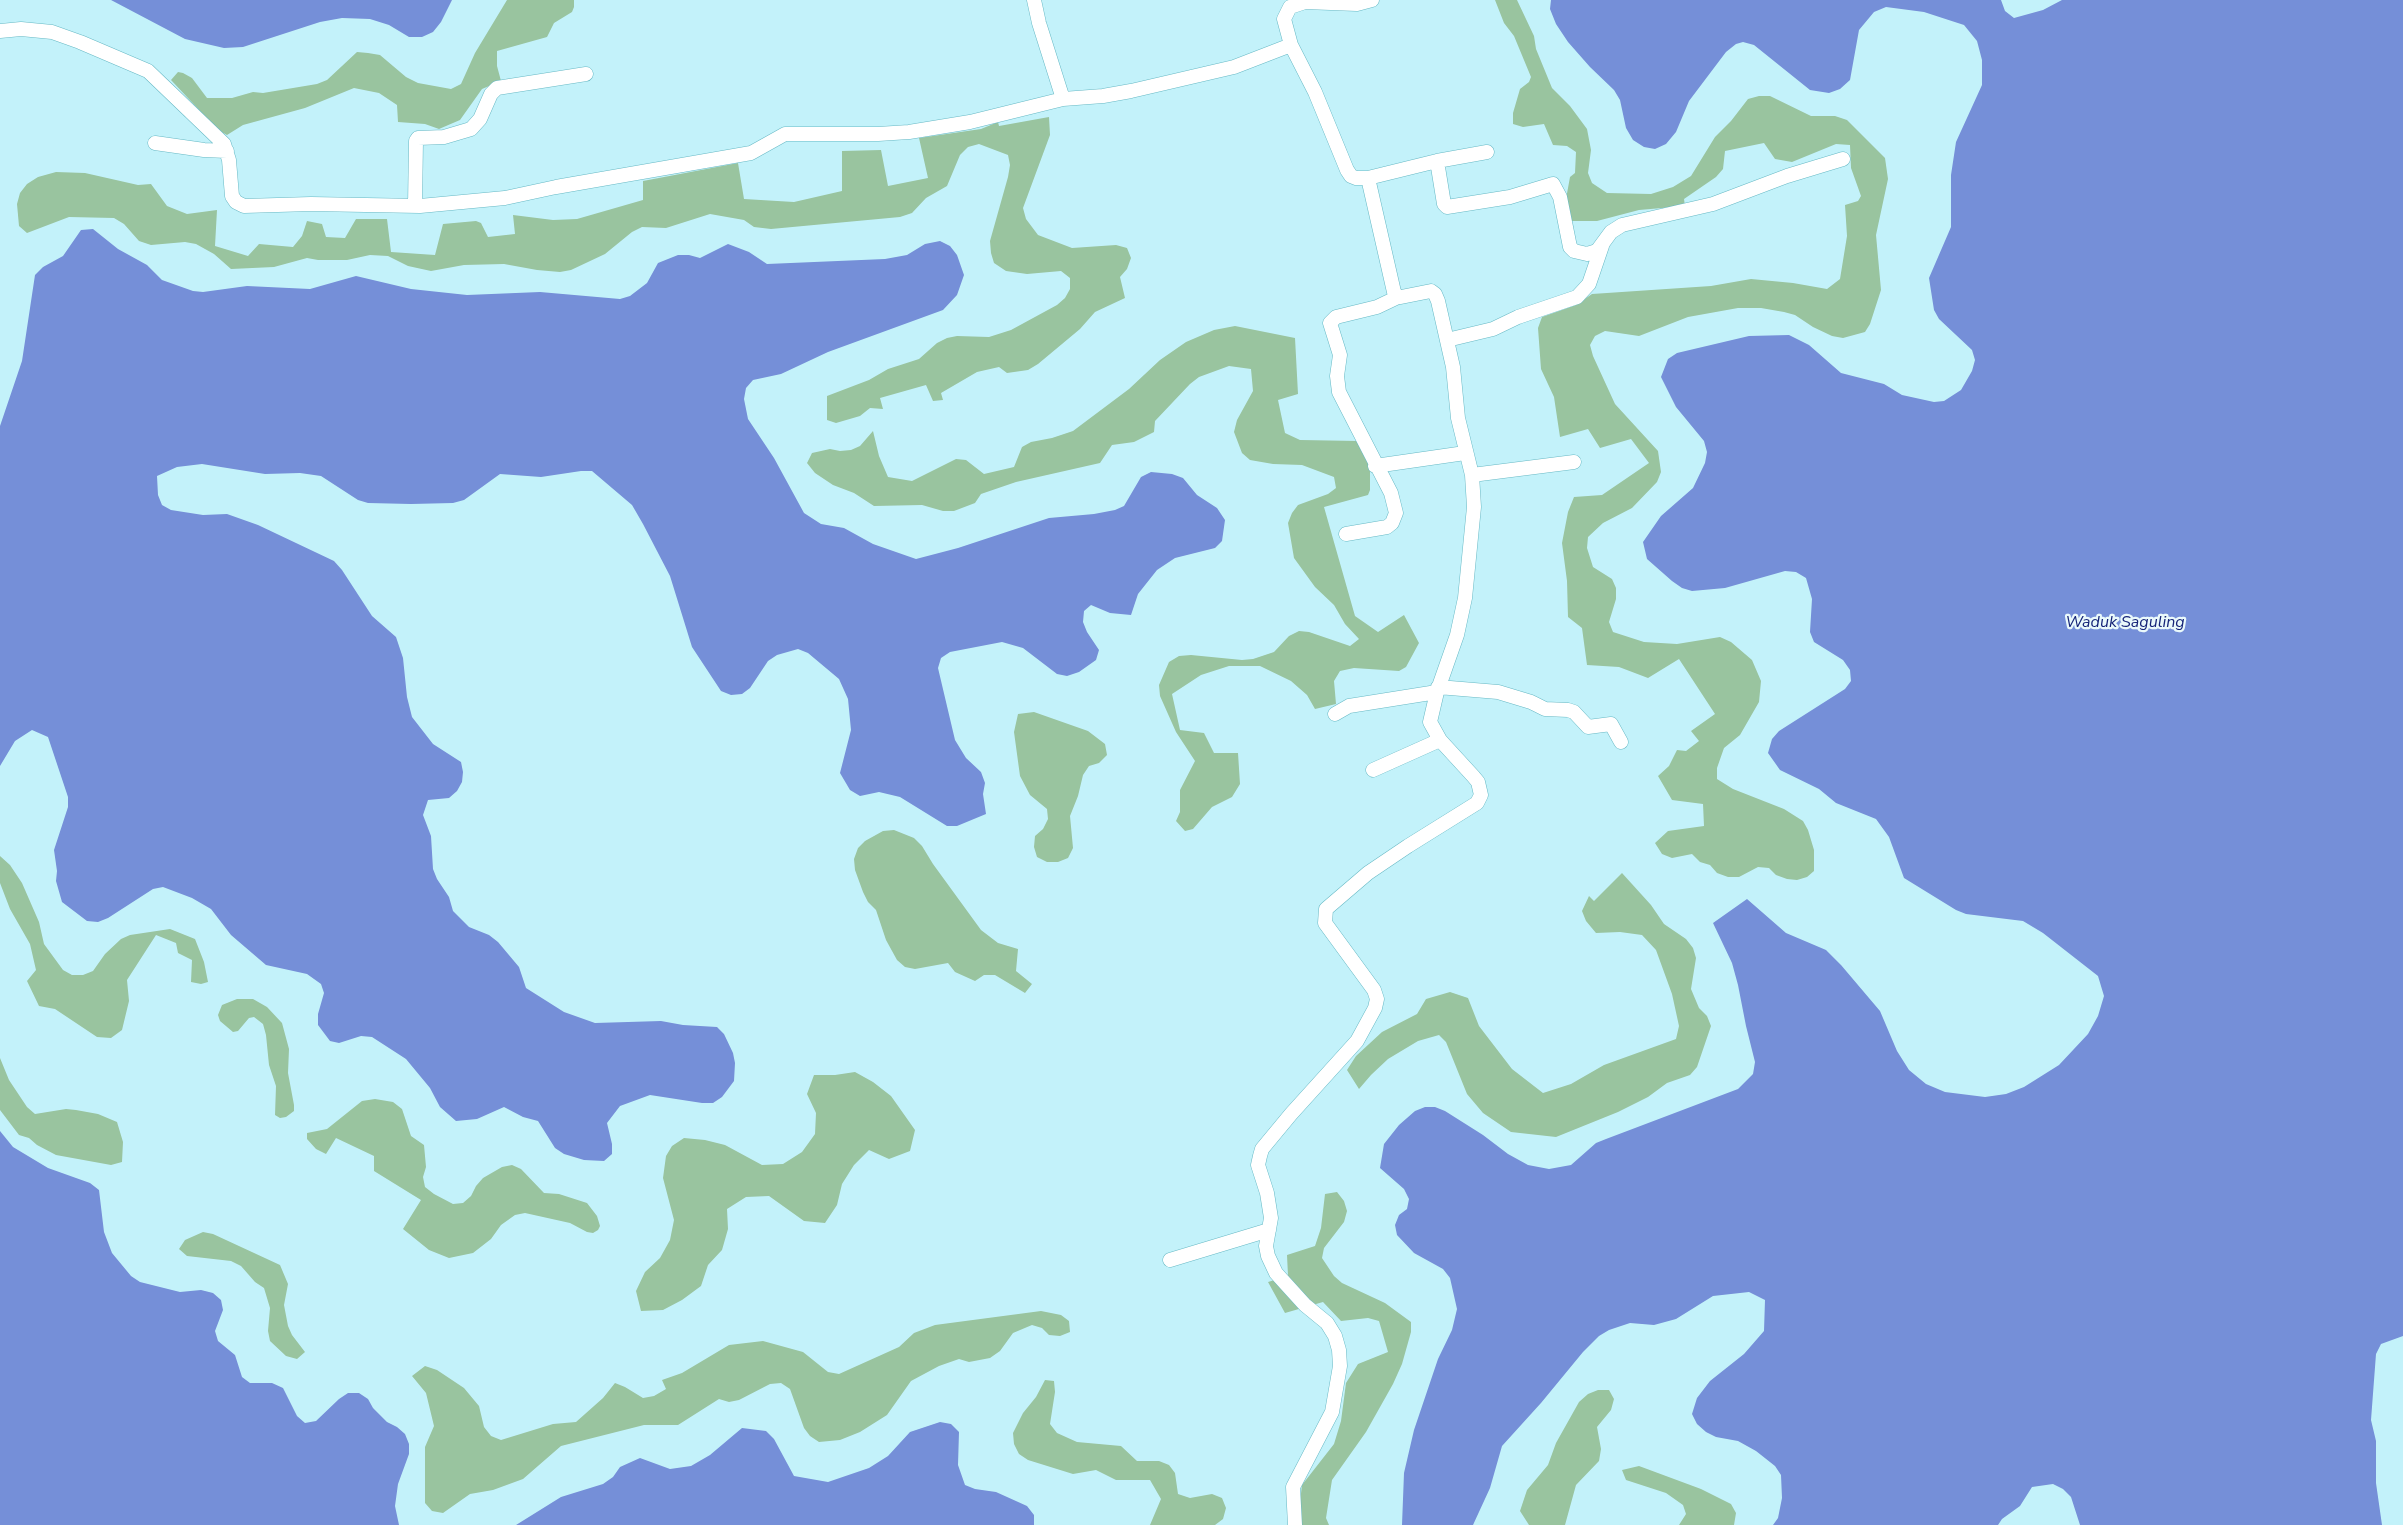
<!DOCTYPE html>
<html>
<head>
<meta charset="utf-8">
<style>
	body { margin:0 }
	canvas { display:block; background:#c3f2fa }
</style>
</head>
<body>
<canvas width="2403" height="1525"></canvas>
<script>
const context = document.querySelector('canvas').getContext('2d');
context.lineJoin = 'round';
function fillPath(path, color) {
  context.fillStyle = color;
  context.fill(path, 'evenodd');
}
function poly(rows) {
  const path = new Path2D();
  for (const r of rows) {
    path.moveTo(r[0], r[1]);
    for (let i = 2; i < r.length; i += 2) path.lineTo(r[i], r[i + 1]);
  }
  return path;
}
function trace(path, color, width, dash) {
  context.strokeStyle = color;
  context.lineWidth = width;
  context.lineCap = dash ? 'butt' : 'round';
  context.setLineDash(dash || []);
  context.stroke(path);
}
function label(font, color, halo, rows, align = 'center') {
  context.font = font + ' "Nunito Sans",sans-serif';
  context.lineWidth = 4.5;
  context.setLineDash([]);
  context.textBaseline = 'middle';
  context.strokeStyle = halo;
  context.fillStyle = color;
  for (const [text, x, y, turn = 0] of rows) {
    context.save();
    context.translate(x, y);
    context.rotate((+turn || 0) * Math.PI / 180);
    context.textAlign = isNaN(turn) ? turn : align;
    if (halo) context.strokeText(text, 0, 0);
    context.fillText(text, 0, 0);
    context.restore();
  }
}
fillPath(poly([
	[507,0,574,0,574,7,572,12,554,23,547,37,497,51,497,66,501,81,482,89,460,120,439,129,425,124,398,122,397,105,379,93,354,88,305,108,243,125,227,135,218,130,171,80,178,72,183,73,192,78,207,98,232,98,253,92,263,93,317,84,327,80,357,52,368,53,380,55,406,77,418,83,451,89,461,84,475,53],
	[1495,0,1517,0,1534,36,1536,49,1552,88,1570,106,1587,129,1591,150,1588,173,1592,183,1607,193,1651,194,1673,187,1691,176,1715,137,1731,121,1748,99,1759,96,1770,96,1811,116,1835,116,1847,120,1885,158,1888,179,1876,235,1881,290,1870,324,1865,332,1843,338,1832,336,1813,327,1795,315,1784,312,1761,308,1738,308,1688,317,1639,336,1605,331,1595,336,1590,345,1593,356,1615,404,1658,451,1661,472,1657,482,1632,508,1603,523,1588,537,1587,548,1593,567,1612,579,1616,588,1616,599,1609,622,1613,632,1644,642,1677,644,1720,637,1731,642,1752,660,1761,681,1759,702,1740,735,1724,748,1717,768,1717,779,1733,789,1784,809,1803,821,1808,830,1814,850,1814,871,1807,877,1797,880,1787,879,1776,875,1769,868,1758,867,1739,877,1728,877,1717,873,1710,865,1700,862,1692,854,1672,858,1662,854,1655,843,1668,831,1704,826,1703,804,1672,800,1658,776,1669,766,1677,750,1686,751,1699,741,1691,731,1715,714,1679,659,1648,678,1619,667,1587,665,1582,628,1568,617,1567,581,1562,543,1568,512,1574,497,1602,495,1649,463,1631,439,1600,448,1588,429,1560,437,1554,397,1541,369,1538,328,1542,317,1576,305,1592,294,1711,286,1751,279,1793,283,1827,289,1840,279,1847,236,1845,205,1858,201,1861,196,1851,168,1850,145,1836,144,1792,162,1775,159,1764,143,1725,151,1723,169,1716,177,1684,199,1685,206,1639,210,1597,221,1571,221,1566,199,1570,177,1575,173,1576,152,1567,146,1553,145,1544,124,1523,127,1513,124,1513,113,1520,89,1529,82,1531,77,1514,36,1504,23],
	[1049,117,1050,135,1023,208,1026,219,1038,235,1072,248,1116,245,1127,248,1131,258,1127,269,1120,277,1125,298,1095,312,1080,329,1038,364,1028,370,1007,373,999,367,977,372,941,393,943,400,933,401,926,385,880,398,883,409,870,408,860,416,836,423,827,420,827,396,869,380,888,369,919,359,937,343,947,338,957,336,989,337,1011,330,1057,305,1065,298,1070,289,1070,278,1061,271,1027,274,1006,271,994,263,991,253,990,241,1008,177,1010,165,1008,155,979,144,968,147,960,155,947,186,926,198,912,213,900,217,771,229,754,227,744,220,710,214,666,228,642,227,632,232,605,254,571,270,560,272,537,270,504,264,464,265,431,271,408,266,388,256,370,255,347,260,318,260,307,258,274,267,231,269,214,254,196,244,185,242,151,245,139,241,124,224,114,218,69,217,27,233,19,226,17,204,20,193,27,184,38,177,56,172,85,173,138,185,151,184,167,206,187,214,217,210,215,246,248,256,259,244,293,247,302,236,307,221,322,224,326,237,345,238,356,219,387,219,391,252,435,255,443,224,476,221,481,223,488,237,515,234,513,215,553,220,577,219,643,200,643,181,738,163,744,199,794,202,842,191,842,151,881,150,888,186,928,178,919,138,981,129,998,122,999,126],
	[1235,326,1295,338,1298,394,1278,400,1285,433,1300,440,1358,441,1370,465,1370,490,1368,495,1324,507,1355,616,1378,632,1404,615,1419,643,1406,667,1399,671,1354,668,1340,671,1334,681,1336,704,1315,709,1307,695,1291,681,1260,666,1229,666,1201,675,1172,694,1180,730,1204,733,1214,753,1238,753,1240,784,1232,797,1212,807,1193,829,1185,831,1176,821,1180,812,1180,790,1195,761,1176,732,1160,696,1159,685,1169,662,1179,656,1191,655,1242,660,1253,659,1274,652,1289,636,1299,631,1309,632,1350,646,1359,639,1345,624,1334,605,1315,587,1294,558,1288,523,1292,513,1298,505,1328,494,1336,488,1334,477,1302,465,1273,464,1250,460,1242,453,1234,432,1237,420,1253,391,1251,369,1229,366,1199,377,1190,384,1155,421,1154,432,1134,442,1112,445,1100,463,1016,482,981,494,975,503,954,511,943,511,922,505,874,506,854,493,833,485,815,473,807,463,812,453,830,449,840,451,851,450,860,446,873,431,879,456,888,477,912,481,956,459,966,460,984,474,1014,467,1022,447,1031,442,1052,438,1073,431,1129,389,1160,360,1186,342,1214,330],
	[1034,712,1088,731,1105,744,1107,755,1099,763,1089,766,1083,775,1078,796,1070,816,1073,848,1068,858,1058,862,1047,862,1037,857,1034,847,1035,836,1043,829,1048,819,1047,809,1030,795,1020,776,1014,732,1018,714],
	[894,830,914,838,922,846,933,864,981,930,998,943,1018,949,1016,971,1032,984,1025,993,995,975,984,975,975,981,955,972,948,963,915,969,905,967,897,960,886,940,876,910,868,902,863,892,855,870,854,859,858,848,865,841,883,831],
	[0,856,10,865,22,883,39,922,44,944,63,970,72,975,83,975,93,971,105,954,121,939,130,935,170,929,195,939,204,962,208,982,201,984,191,982,192,960,178,953,176,943,156,935,127,980,129,1001,122,1030,111,1038,97,1037,55,1009,39,1006,27,981,36,970,30,944,10,909,0,883],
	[1622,873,1651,905,1664,924,1686,939,1693,948,1696,958,1691,989,1699,1008,1707,1016,1711,1026,1697,1067,1690,1075,1667,1083,1648,1097,1618,1112,1556,1137,1511,1132,1483,1113,1467,1094,1446,1042,1439,1035,1418,1041,1388,1059,1371,1075,1359,1089,1347,1070,1356,1056,1382,1032,1417,1014,1426,999,1450,992,1468,998,1479,1026,1512,1069,1543,1093,1571,1084,1604,1065,1676,1039,1679,1026,1672,994,1656,950,1642,935,1620,932,1596,933,1586,921,1582,911,1589,896,1594,901],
	[237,999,253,999,267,1007,282,1023,289,1049,288,1073,294,1105,294,1111,286,1117,280,1118,275,1115,276,1086,269,1065,266,1035,263,1024,254,1017,249,1018,238,1031,233,1032,220,1021,218,1015,222,1005],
	[0,1058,9,1080,27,1107,35,1114,66,1109,76,1110,98,1114,117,1122,123,1142,122,1162,111,1165,56,1155,37,1145,29,1138,19,1135,0,1110],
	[855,1072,873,1082,891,1096,915,1130,910,1151,889,1159,869,1150,854,1165,842,1184,837,1205,825,1223,804,1221,769,1196,746,1197,727,1209,728,1229,722,1250,708,1265,701,1286,682,1300,663,1310,641,1311,636,1291,645,1272,660,1258,670,1240,674,1220,663,1178,666,1156,672,1146,684,1138,705,1140,725,1145,762,1165,783,1164,802,1152,815,1134,816,1113,807,1094,814,1075,835,1075],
	[375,1099,393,1102,402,1109,411,1136,424,1145,426,1167,423,1177,425,1187,434,1194,453,1204,463,1203,471,1196,476,1186,483,1178,502,1167,512,1165,521,1169,544,1193,559,1194,587,1203,597,1216,600,1226,598,1230,593,1233,587,1232,570,1223,525,1213,515,1215,501,1225,491,1239,473,1253,449,1258,429,1250,403,1229,421,1200,374,1171,374,1156,336,1138,326,1154,316,1149,307,1139,307,1133,327,1129,362,1101],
	[1337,1192,1344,1201,1347,1211,1344,1222,1324,1248,1322,1258,1334,1276,1342,1283,1385,1303,1411,1322,1411,1332,1402,1364,1393,1384,1366,1432,1332,1480,1326,1518,1329,1525,1301,1525,1299,1510,1302,1485,1334,1444,1341,1421,1346,1383,1358,1364,1388,1352,1379,1321,1368,1318,1341,1321,1323,1302,1285,1313,1268,1282,1288,1276,1287,1255,1315,1246,1321,1228,1325,1194],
	[203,1232,213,1234,280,1265,288,1284,284,1305,288,1326,292,1335,305,1352,297,1359,286,1356,270,1341,268,1331,270,1308,264,1288,255,1282,241,1266,231,1261,187,1256,179,1249,185,1240],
	[1041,1311,1061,1315,1069,1321,1070,1332,1060,1336,1049,1335,1042,1328,1032,1325,1013,1333,1000,1351,990,1358,969,1362,959,1359,939,1366,911,1381,887,1415,860,1432,840,1440,819,1442,810,1436,804,1428,790,1389,781,1383,770,1384,739,1400,729,1402,719,1399,678,1425,644,1425,561,1446,523,1479,493,1490,470,1494,443,1513,432,1511,425,1503,425,1447,434,1426,426,1393,412,1376,425,1366,437,1370,464,1388,479,1406,484,1427,491,1436,501,1440,553,1424,576,1422,603,1398,615,1383,625,1387,643,1398,654,1396,666,1389,662,1380,682,1373,729,1345,763,1341,803,1352,828,1372,839,1374,899,1347,914,1333,935,1325],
	[1045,1380,1054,1381,1055,1392,1050,1424,1057,1433,1077,1442,1121,1446,1137,1461,1159,1461,1169,1465,1175,1473,1178,1494,1190,1498,1212,1494,1222,1498,1226,1508,1223,1519,1215,1525,1150,1525,1161,1499,1150,1480,1116,1480,1096,1470,1073,1474,1028,1460,1019,1454,1014,1444,1013,1433,1023,1413,1036,1397],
	[1598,1390,1609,1390,1614,1399,1611,1410,1597,1427,1601,1449,1599,1461,1576,1485,1565,1525,1529,1525,1520,1511,1527,1490,1548,1465,1556,1443,1579,1402,1588,1394],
	[1639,1466,1701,1489,1731,1504,1736,1513,1734,1525,1679,1525,1686,1514,1683,1505,1666,1493,1626,1480,1622,1470]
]), '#99c49f');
fillPath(poly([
	[111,0,452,0,441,22,433,32,422,37,409,37,389,25,370,19,342,18,320,22,243,47,224,48,185,39],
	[1551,0,2001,0,2005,11,2014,18,2043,10,2062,0,2403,0,2403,1336,2381,1344,2376,1354,2371,1420,2376,1441,2376,1483,2382,1525,2080,1525,2071,1497,2063,1489,2053,1484,2032,1487,2020,1506,2002,1519,1998,1525,1773,1525,1778,1518,1782,1498,1781,1475,1775,1466,1756,1451,1738,1441,1716,1437,1706,1432,1697,1424,1692,1414,1697,1398,1710,1381,1744,1354,1764,1331,1765,1300,1749,1292,1713,1296,1676,1319,1654,1325,1630,1323,1609,1330,1599,1336,1583,1352,1541,1403,1502,1446,1490,1488,1473,1525,1402,1525,1404,1473,1414,1430,1438,1359,1452,1330,1457,1309,1450,1278,1443,1269,1414,1253,1397,1235,1395,1225,1399,1215,1407,1209,1409,1199,1404,1189,1380,1168,1384,1144,1399,1125,1415,1111,1425,1107,1435,1107,1445,1111,1483,1135,1508,1154,1528,1165,1549,1169,1571,1165,1596,1143,1606,1139,1738,1089,1753,1074,1755,1062,1746,1026,1738,985,1732,963,1713,923,1747,899,1786,933,1826,950,1841,965,1880,1011,1897,1051,1909,1070,1926,1084,1945,1092,1985,1097,2006,1094,2024,1087,2059,1065,2088,1034,2098,1016,2104,996,2098,976,2043,933,2023,921,1966,914,1956,910,1904,878,1889,837,1876,819,1836,803,1819,789,1780,770,1768,753,1772,739,1779,731,1845,689,1851,681,1850,670,1843,660,1814,642,1810,632,1812,599,1806,578,1796,572,1785,571,1725,588,1692,591,1682,588,1672,581,1647,559,1643,542,1661,516,1693,488,1705,463,1707,452,1704,441,1676,407,1661,377,1668,359,1677,353,1749,336,1789,335,1809,345,1841,373,1884,384,1902,395,1934,402,1944,401,1961,390,1972,371,1975,360,1972,350,1939,319,1934,310,1929,278,1951,227,1951,175,1956,142,1982,85,1982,60,1977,41,1964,25,1924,12,1886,7,1874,12,1859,30,1850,80,1840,89,1829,93,1810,90,1754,45,1743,42,1736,44,1726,52,1689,101,1676,132,1666,144,1655,149,1644,147,1633,140,1626,128,1620,100,1614,90,1590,67,1568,42,1556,24,1550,9],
	[93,229,118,249,147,265,162,280,193,291,203,292,247,286,310,289,356,276,411,289,467,295,540,292,620,299,630,296,647,283,658,263,678,255,689,255,700,258,728,244,749,252,767,264,885,259,907,255,925,244,940,241,950,246,957,255,964,275,957,295,943,310,828,352,781,374,753,380,746,388,744,399,748,419,774,458,804,513,821,524,844,528,873,544,916,559,958,548,1049,518,1094,514,1115,510,1124,506,1141,477,1151,472,1172,474,1183,478,1197,495,1217,508,1225,520,1222,541,1215,548,1175,558,1157,570,1138,594,1131,615,1110,613,1091,605,1084,611,1083,622,1087,632,1099,650,1096,660,1079,672,1067,676,1057,674,1023,648,1002,642,950,652,941,658,938,668,955,740,966,758,981,772,985,783,983,794,986,814,957,826,947,826,900,797,879,792,860,796,850,790,840,773,851,730,848,699,839,679,808,653,798,649,777,655,768,661,750,688,742,694,731,695,721,691,692,647,670,576,643,524,632,505,592,471,581,471,541,477,500,474,464,500,453,503,411,504,368,503,358,500,321,476,300,473,265,474,202,464,177,467,157,476,158,495,162,505,171,510,203,515,227,514,258,525,334,561,342,570,372,616,396,637,403,658,407,697,412,717,433,744,461,762,463,772,462,782,457,791,449,798,428,800,423,815,431,836,433,869,437,879,449,897,453,911,469,927,489,935,498,942,519,967,526,988,564,1012,595,1023,661,1021,683,1025,717,1027,724,1034,733,1053,735,1063,734,1081,722,1097,713,1103,702,1103,650,1095,620,1106,607,1123,612,1144,612,1154,604,1161,584,1160,564,1154,555,1148,538,1121,523,1117,504,1107,477,1119,456,1121,440,1107,430,1088,406,1059,372,1037,361,1036,339,1043,330,1041,318,1025,318,1014,324,993,321,984,307,974,266,965,231,935,211,909,192,898,163,887,153,889,108,918,98,922,87,921,62,902,56,881,57,871,54,850,68,807,68,797,48,737,32,730,15,741,0,766,0,426,22,361,35,275,43,267,63,256,81,230],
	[0,1131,13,1147,48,1168,90,1183,99,1190,104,1232,112,1253,131,1276,140,1282,180,1292,201,1290,213,1293,221,1300,223,1310,215,1331,218,1341,235,1355,242,1377,250,1383,272,1383,283,1388,297,1416,305,1423,316,1421,339,1399,348,1393,359,1393,368,1399,373,1408,387,1422,397,1427,405,1434,409,1444,409,1454,398,1484,395,1506,399,1525,0,1525],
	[940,1422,951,1424,959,1432,958,1465,965,1485,975,1489,996,1492,1027,1506,1034,1515,1034,1525,516,1525,561,1497,603,1484,613,1477,620,1467,640,1458,670,1469,691,1466,710,1455,742,1428,766,1431,774,1439,794,1476,828,1482,869,1468,888,1456,910,1432]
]), '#758fd8');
const minor = poly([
	[1034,0,1039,23,1063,99],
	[0,31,21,29,52,32,80,42,148,71,224,144,229,160,232,196,236,202,244,206,311,204,420,206,505,198,556,187,751,153,785,134,878,134,909,132,970,122,1063,99,1103,96,1131,91,1234,67,1291,45,1315,92,1347,170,1351,176,1356,178,1368,178,1394,292,1398,297,1401,297,1431,291,1435,294,1438,301,1453,367,1458,418,1472,475,1474,507,1465,598,1457,635,1437,692,1430,722,1440,740,1473,776,1478,782,1481,795,1477,803,1408,846,1368,873,1326,909,1325,923,1374,990,1377,999,1375,1008,1357,1041,1291,1114,1262,1149,1260,1156,1258,1165,1267,1193,1271,1218,1266,1246,1268,1256,1276,1273,1285,1283,1305,1305,1327,1323,1335,1336,1339,1350,1340,1366,1332,1412,1293,1487,1295,1525],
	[1291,45,1284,19,1290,7,1305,2,1357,4,1372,0],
	[155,143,204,150,227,151],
	[1437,161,1444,204,1447,207,1510,197,1553,184,1560,197,1570,247,1574,251,1587,254,1597,251,1611,232,1622,225,1713,204,1787,176,1843,159],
	[1368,178,1437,161,1487,152],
	[415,206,416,141,418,138,444,137,471,129,480,119,491,94,497,88,586,74],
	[1447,340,1493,329,1518,317,1577,297,1589,284,1602,246],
	[1375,466,1465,453],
	[1472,475,1574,462],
	[1346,534,1387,527,1392,523,1396,513,1391,493,1339,392,1337,376,1340,355,1330,323,1336,317,1377,307,1398,297],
	[1438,687,1498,692,1531,702,1545,709,1568,710,1574,712,1588,727,1611,724,1621,742],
	[1335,714,1349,706,1437,692],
	[1373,770,1440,740],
	[1170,1260,1269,1230]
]);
trace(minor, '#67b9c5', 15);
trace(minor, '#fff', 14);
label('italic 16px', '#152478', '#eaf9fb', [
	["Waduk Saguling",2125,623]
]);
</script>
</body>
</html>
